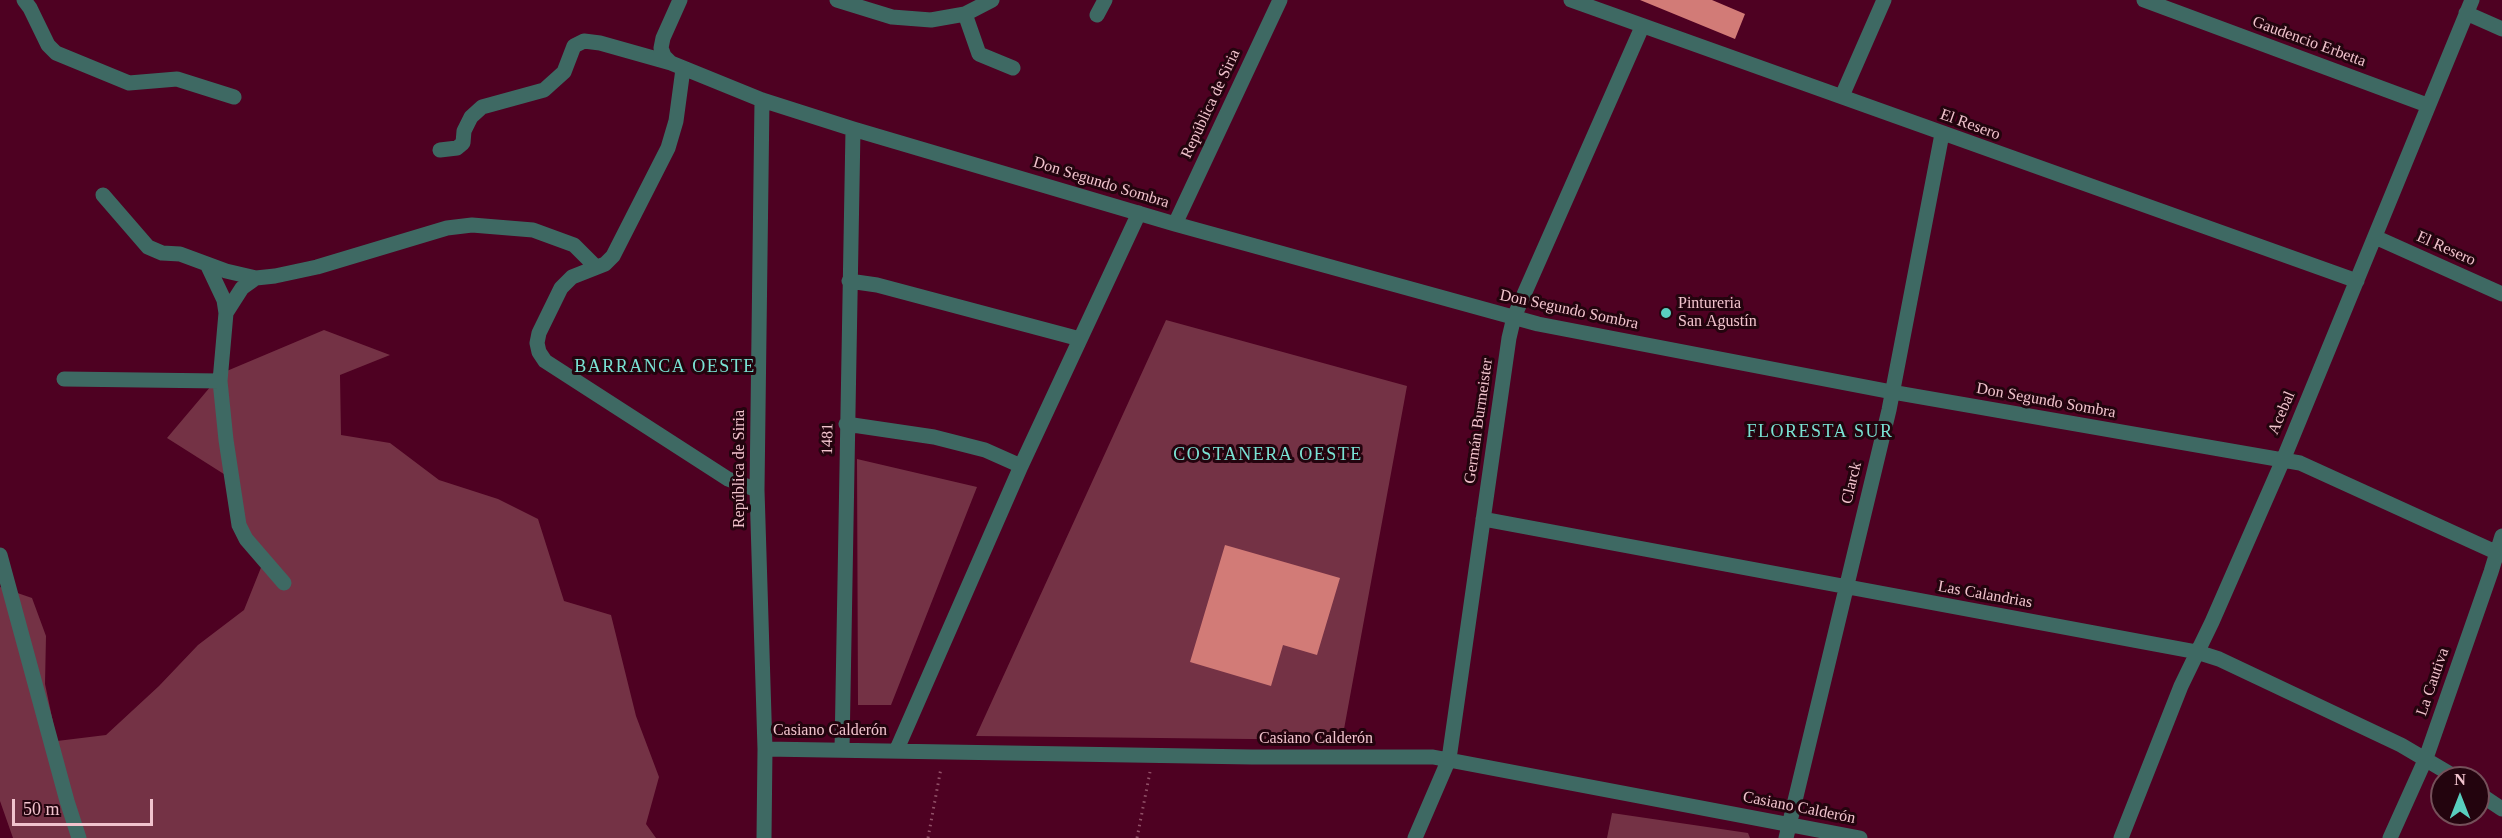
<!DOCTYPE html>
<html>
<head>
<meta charset="utf-8">
<style>
	body { margin:0 }
	#map { position:relative; width:2502px; height:838px; overflow:hidden; background:#4e0122; font-family:Georgia,serif }
	canvas { display:block }
	.north { position:absolute; left:2430px; top:766px; width:60px; height:60px; box-sizing:border-box; background:#23040e; border:2px solid #75505a; border-radius:50%; rotate:0deg; font-size:16px; font-weight:700; line-height:24px; text-align:center; color:#f1c3cd }
	.north::after { content:''; display:block; margin:auto; width:21px; height:27px; background:#59cebf; clip-path:polygon(50% 0,100% 100%,50% 72%,0 100%) }
	.scale { position:absolute; left:12px; top:799px; width:141px; height:27px; box-sizing:border-box; border:3px solid #f1c3cd; border-top:0; padding-left:8px; font-size:18px; line-height:21px; white-space:nowrap; color:#f1c3cd; -webkit-text-stroke:4px #23040e; paint-order:stroke }
</style>
</head>
<body>
<div id="map">
<canvas width="2502" height="838"></canvas>
<div class="north">N</div>
<div class="scale">50 m</div>
</div>
<script>
const context = document.querySelector('canvas').getContext('2d');
context.lineJoin = 'round';
function fillPath(path, color) {
  context.fillStyle = color;
  context.fill(path, 'evenodd');
}
function poly(rows) {
  const path = new Path2D();
  for (const r of rows) {
    path.moveTo(r[0], r[1]);
    for (let i = 2; i < r.length; i += 2) path.lineTo(r[i], r[i + 1]);
  }
  return path;
}
function trace(path, color, width, dash) {
  context.strokeStyle = color;
  context.lineWidth = width;
  context.lineCap = dash ? 'butt' : 'round';
  context.setLineDash(dash || []);
  context.stroke(path);
}
function label(font, color, halo, rows, align = 'center') {
  context.font = font + ' Georgia,serif';
  context.lineWidth = 6;
  context.setLineDash([]);
  context.textBaseline = 'middle';
  context.strokeStyle = halo;
  context.fillStyle = color;
  for (const [text, x, y, turn = 0] of rows) {
    context.save();
    context.translate(x, y);
    context.rotate((+turn || 0) * Math.PI / 180);
    context.textAlign = isNaN(turn) ? turn : align;
    if (halo) context.strokeText(text, 0, 0);
    context.fillText(text, 0, 0);
    context.restore();
  }
}
fillPath(poly([
	[1166,320,1407,386,1342,740,976,736],
	[324,330,390,355,340,375,341,435,390,443,439,480,498,499,538,519,564,601,611,615,636,716,659,777,646,824,656,838,13,838,0,801,0,587,32,598,46,636,45,684,57,741,106,735,159,686,198,645,244,610,262,565,227,476,167,438,222,373],
	[857,459,977,487,891,705,858,705],
	[1612,813,1748,833,1750,838,1607,838]
]), '#743245');
fillPath(poly([
	[1640,0,1712,0,1745,14,1735,39],
	[1225,545,1340,578,1317,655,1283,645,1271,686,1190,662]
]), '#d27b77');
trace(poly([
	[928,838,941,768],
	[1137,838,1150,772]
]), '#925269', 3, [1.5, 4.5]);
trace(poly([
	[24,0,30,8,48,45,56,53,129,83,177,79,234,97],
	[837,0,892,17,931,20,965,14,992,0],
	[1571,0,2357,281],
	[2144,0,2427,105],
	[2466,13,2502,29],
	[965,14,979,54,1013,68],
	[1097,15,1105,0],
	[671,63,664,56,661,48,663,38,680,0],
	[683,69,676,121,668,148,613,256,605,264,572,277,561,288,539,333,537,343,539,352,545,361,728,479,757,490],
	[1842,96,1884,0],
	[762,100,757,490,765,749,764,838],
	[440,150,457,148,463,143,464,131,471,117,482,107,544,90,564,72,574,46,584,41,600,43,671,63,762,100,853,129,1175,224,1538,324,1892,392,2300,463,2502,555],
	[103,195,148,247,162,253,180,254,226,271,256,278,275,276,317,267,447,228,472,225,533,230,574,245,596,267],
	[1175,224,1280,0],
	[2375,237,2502,294],
	[207,264,224,300,226,313,220,381,226,440,239,525,246,539,284,583],
	[849,281,877,285,1080,339],
	[226,313,242,288,256,278],
	[64,379,220,381],
	[846,424,934,437,985,450,1021,466],
	[1483,519,2197,652,2219,659,2401,745,2457,778],
	[0,555,67,801,79,838],
	[765,749,1252,757,1433,757,1860,838],
	[897,749,1021,466,1139,213],
	[842,750,853,129],
	[2478,793,2502,809],
	[1415,838,1449,759,1509,338,1514,317,1642,27],
	[1786,838,1889,410,1942,134],
	[2121,838,2181,686,2212,622,2283,460,2472,0],
	[2390,838,2426,758,2491,572,2502,536]
]), '#3e6963', 15);
for (const [x, y, r, color] of [
	[1666,313,6,"#59cebf"]
]) {
  const dot = new Path2D();
  dot.arc(x, y, r, 0, 2 * Math.PI);
  context.fillStyle = color;
  context.fill(dot);
  trace(dot, '#23040e', 2);
}
label('16px', '#f1c3cd', '#23040e', [
	["Gaudencio Erbetta",2309,42,20],
	["República de Siria",1211,104,-65],
	["El Resero",1970,125,20],
	["Don Segundo Sombra",1101,183,17],
	["El Resero",2446,249,24],
	["Don Segundo Sombra",1569,310,12],
	["Don Segundo Sombra",2046,401,10],
	["Acebal",2282,413,-67],
	["Germán Burmeister",1479,421,-82],
	["1481",828,439,-89],
	["República de Siria",740,469,-90],
	["Clarck",1852,483,-76],
	["Las Calandrias",1985,595,10],
	["La Cautiva",2433,682,-71],
	["Casiano Calderón",830,731],
	["Casiano Calderón",1316,739],
	["Casiano Calderón",1799,808,11]
]);
label('16px', '#f1c3cd', '#23040e', [
	["Pintureria",1678,304],
	["San Agustín",1678,322]
], 'left');
context.letterSpacing = '1.5px';
label('18px', '#7ae2d4', '#23040e', [
	["BARRANCA OESTE",665,367],
	["FLORESTA SUR",1820,432],
	["COSTANERA OESTE",1268,455]
]);
context.letterSpacing = '0px';
</script>
</body>
</html>
